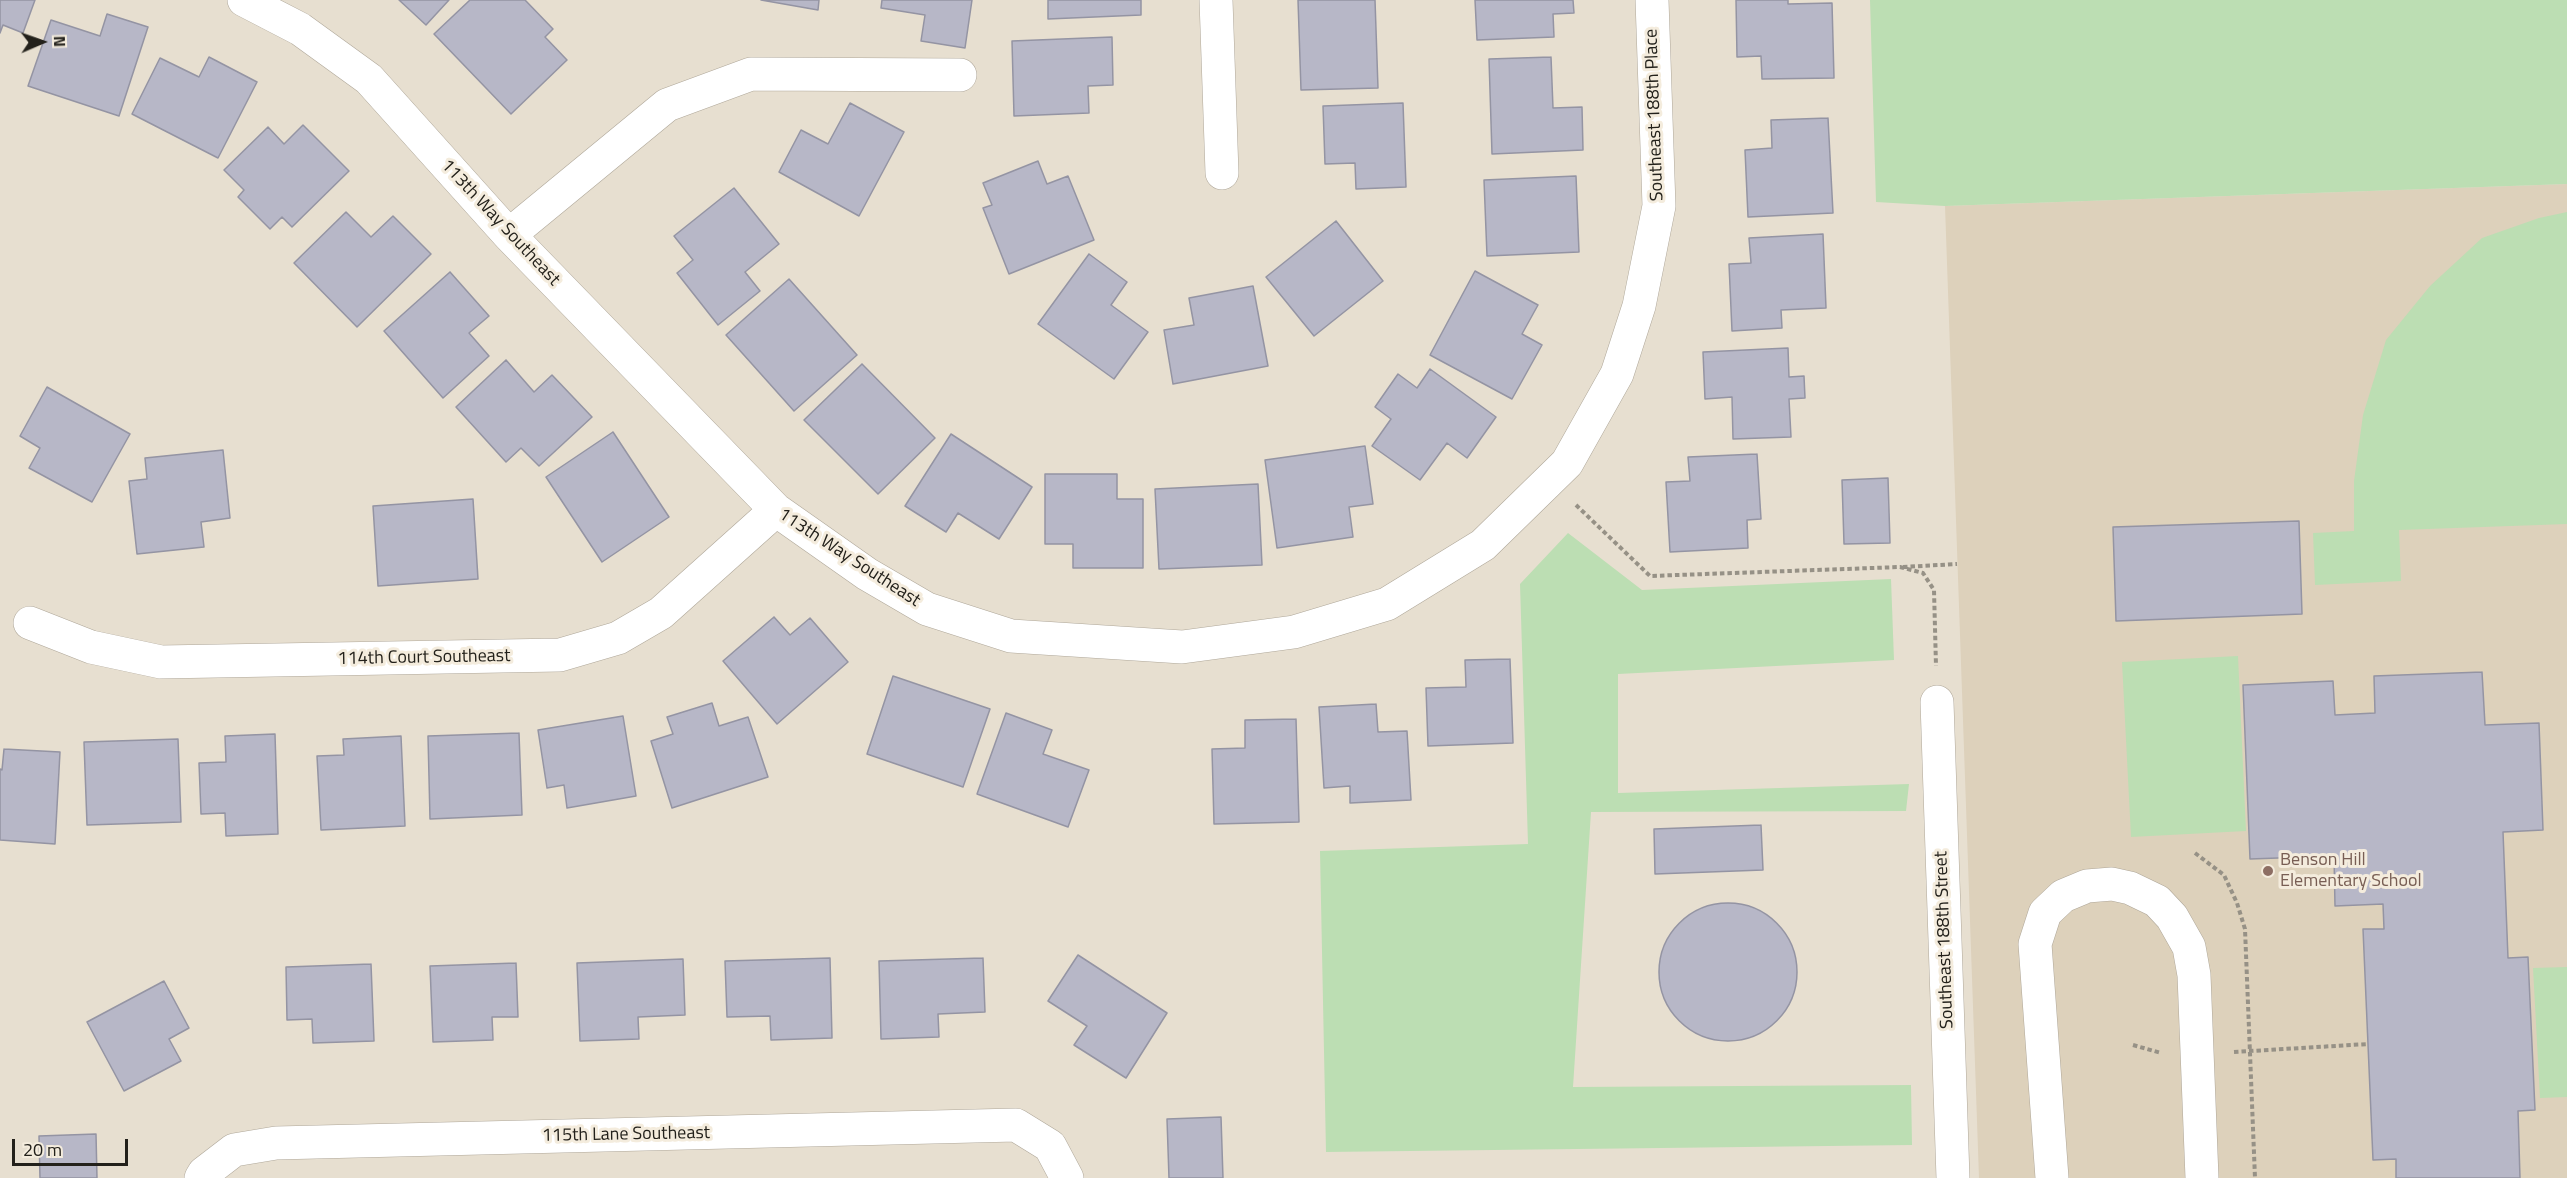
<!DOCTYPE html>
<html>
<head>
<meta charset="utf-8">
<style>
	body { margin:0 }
	#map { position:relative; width:2567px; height:1178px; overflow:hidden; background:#e7dfd0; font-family:"Titillium Web",sans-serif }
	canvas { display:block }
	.north { position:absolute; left:12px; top:12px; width:60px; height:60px; -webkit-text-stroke:4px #f4ecdd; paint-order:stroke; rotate:88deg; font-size:16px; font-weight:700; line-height:24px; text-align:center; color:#23211b }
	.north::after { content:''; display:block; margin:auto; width:21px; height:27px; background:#23211b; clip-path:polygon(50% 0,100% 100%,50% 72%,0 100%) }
	.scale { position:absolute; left:12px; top:1139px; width:116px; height:27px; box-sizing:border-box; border:3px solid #23211b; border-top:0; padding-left:8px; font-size:18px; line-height:21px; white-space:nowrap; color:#23211b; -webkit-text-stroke:4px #f4ecdd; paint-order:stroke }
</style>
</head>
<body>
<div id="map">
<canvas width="2567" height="1178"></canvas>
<div class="north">N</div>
<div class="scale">20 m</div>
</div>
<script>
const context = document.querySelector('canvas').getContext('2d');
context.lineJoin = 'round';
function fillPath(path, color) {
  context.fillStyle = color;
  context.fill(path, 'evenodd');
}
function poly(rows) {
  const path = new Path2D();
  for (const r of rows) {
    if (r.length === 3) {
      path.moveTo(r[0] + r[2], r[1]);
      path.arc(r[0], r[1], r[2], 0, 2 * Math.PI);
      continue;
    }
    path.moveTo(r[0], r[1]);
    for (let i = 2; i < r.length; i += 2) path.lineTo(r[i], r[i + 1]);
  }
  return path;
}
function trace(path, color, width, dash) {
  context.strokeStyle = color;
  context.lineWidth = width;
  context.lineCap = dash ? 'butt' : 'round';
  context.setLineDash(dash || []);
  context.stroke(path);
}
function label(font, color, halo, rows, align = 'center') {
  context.font = font + ' "Titillium Web",sans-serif';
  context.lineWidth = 6;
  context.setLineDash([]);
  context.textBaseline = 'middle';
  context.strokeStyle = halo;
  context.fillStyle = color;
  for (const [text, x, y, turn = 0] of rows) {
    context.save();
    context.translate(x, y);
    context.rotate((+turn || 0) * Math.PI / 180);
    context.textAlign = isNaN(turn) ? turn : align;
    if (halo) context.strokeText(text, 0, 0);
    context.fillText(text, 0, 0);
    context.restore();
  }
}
fillPath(poly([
	[2567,184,2567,1178,1979,1178,1945,206]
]), '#ddd1bb');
fillPath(poly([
	[1870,0,2567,0,2567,184,1945,206,1876,202],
	[2567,212,2567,524,2399,530,2401,581,2315,585,2313,533,2354,531,2354,481,2363,415,2386,340,2430,286,2482,238,2539,218],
	[1568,533,1642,590,1891,579,1894,660,1618,674,1618,793,1909,784,1906,811,1591,812,1573,1087,1911,1085,1912,1145,1326,1152,1320,851,1528,844,1520,584],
	[2238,656,2246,831,2131,837,2122,662],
	[2567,967,2567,1097,2540,1098,2533,968]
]), '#bcdeb3');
const building = poly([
	[0,0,35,0,23,33,3,25,0,33,0,0],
	[399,0,449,0,426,25,399,0],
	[470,0,525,0,553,29,545,37,567,60,511,114,434,34,470,0],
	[761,0,819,0,818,10,761,0],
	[882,0,972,0,965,48,921,41,925,15,881,8,882,0],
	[1048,0,1141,0,1141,15,1048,19,1048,0],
	[1298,0,1375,0,1378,88,1301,90,1298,0],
	[1475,0,1573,0,1574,13,1553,14,1554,37,1477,40,1475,0],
	[1736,0,1788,0,1788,4,1832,3,1834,78,1762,79,1761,56,1737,57,1736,0],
	[107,14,148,27,119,116,28,86,51,20,100,36,107,14],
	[1112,37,1113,85,1088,86,1089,113,1014,116,1012,41,1112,37],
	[209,57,257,82,218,158,132,114,160,58,199,77,209,57],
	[1551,57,1553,108,1582,107,1583,150,1492,154,1489,59,1551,57],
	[850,103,904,132,859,216,779,172,801,130,828,144,850,103],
	[1403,103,1406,187,1356,189,1355,163,1325,164,1323,106,1403,103],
	[1828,118,1833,213,1748,217,1745,150,1772,148,1771,120,1828,118],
	[303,125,349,171,292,227,282,217,270,229,238,197,244,190,224,170,268,127,284,144,303,125],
	[1038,161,1047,184,1068,176,1094,240,1009,274,983,208,992,205,983,183,1038,161],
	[1576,176,1579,252,1487,256,1484,180,1576,176],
	[734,188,779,244,745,272,760,291,718,325,677,273,693,260,674,236,734,188],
	[346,212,371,237,393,216,431,254,357,327,294,263,346,212],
	[1336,221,1383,281,1314,336,1266,277,1336,221],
	[1823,234,1826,308,1781,310,1782,328,1732,331,1729,264,1751,263,1749,238,1823,234],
	[1089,254,1127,282,1111,305,1148,332,1114,379,1038,324,1089,254],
	[1475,271,1538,305,1522,334,1542,345,1512,399,1430,355,1475,271],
	[450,272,489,316,469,333,489,356,443,398,384,331,450,272],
	[789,279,857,355,794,411,726,335,789,279],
	[1253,286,1268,366,1173,384,1164,330,1194,325,1189,298,1253,286],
	[1788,348,1789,377,1804,376,1805,398,1789,399,1791,437,1733,439,1732,397,1705,399,1703,352,1788,348],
	[506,360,534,392,552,375,592,417,539,466,521,448,506,462,456,407,506,360],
	[862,364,935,438,878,494,804,420,862,364],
	[1430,369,1496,417,1467,458,1447,443,1420,480,1372,446,1391,419,1375,407,1398,374,1417,388,1430,369],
	[47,387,130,434,92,502,29,468,40,448,20,436,47,387],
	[613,432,669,517,602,562,546,477,613,432],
	[951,434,1032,487,999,539,958,513,946,532,905,506,951,434],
	[1365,446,1373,504,1349,507,1353,537,1277,548,1265,460,1365,446],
	[223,450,230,518,201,522,204,547,137,554,129,481,147,479,145,458,223,450],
	[1757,454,1761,519,1747,520,1748,548,1670,552,1666,482,1690,481,1688,457,1757,454],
	[1045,474,1117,474,1117,499,1143,499,1143,568,1073,568,1073,544,1045,544,1045,474],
	[1888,478,1890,543,1844,544,1842,480,1888,478],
	[1258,484,1262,565,1159,569,1155,489,1258,484],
	[473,499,478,579,378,586,373,506,473,499],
	[2299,521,2302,614,2116,621,2113,527,2299,521],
	[774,617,790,635,810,618,848,662,777,724,723,661,774,617],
	[1510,659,1513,743,1428,746,1426,688,1466,687,1465,660,1510,659],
	[2482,672,2485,725,2539,723,2543,830,2503,832,2508,958,2528,957,2535,1110,2518,1111,2520,1178,2396,1178,2396,1159,2373,1160,2363,929,2384,929,2383,904,2335,906,2334,856,2250,859,2243,685,2333,681,2335,715,2375,713,2374,676,2482,672],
	[893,676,990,709,963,787,867,754,893,676],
	[712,703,719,726,748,717,768,777,672,808,651,741,673,734,667,717,712,703],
	[1376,704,1378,732,1407,731,1411,800,1350,803,1350,786,1324,788,1319,707,1376,704],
	[1006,713,1052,730,1043,754,1089,770,1068,827,977,794,1006,713],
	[623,716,636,796,567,808,564,785,547,788,538,730,623,716],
	[1296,719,1299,822,1214,824,1212,749,1245,748,1245,720,1296,719],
	[519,733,522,815,430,819,428,736,519,733],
	[275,734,278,834,226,836,225,813,201,814,199,763,226,762,225,736,275,734],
	[401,736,405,826,321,830,317,756,344,755,343,739,401,736],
	[178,739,181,822,87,825,84,742,178,739],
	[4,749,60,752,55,844,0,840,0,769,2,770,4,749],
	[1761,825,1763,870,1655,874,1654,829,1761,825],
	[1728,972,69],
	[1078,955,1167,1013,1126,1078,1074,1045,1087,1026,1048,1001,1078,955],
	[830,958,832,1038,771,1040,770,1016,727,1017,725,961,830,958],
	[983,958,985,1012,938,1014,939,1037,881,1039,879,961,983,958],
	[683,959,685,1015,638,1017,639,1039,580,1041,577,963,683,959],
	[516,963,518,1017,492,1017,493,1040,433,1042,430,966,516,963],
	[371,964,374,1041,313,1043,312,1019,287,1020,286,967,371,964],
	[164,981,189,1028,169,1039,181,1061,124,1091,87,1022,164,981],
	[1221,1117,1223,1178,1169,1178,1167,1119,1221,1117],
	[96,1134,97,1178,40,1178,39,1136,96,1134]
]);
fillPath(building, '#b7b7c7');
trace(building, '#9494a3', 1.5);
const minor = poly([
	[244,0,300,29,369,79,509,235,776,510,867,574,927,609,1011,636,1182,647,1294,632,1387,604,1483,545,1567,463,1617,374,1639,306,1659,206,1652,0],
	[1216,0,1222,173],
	[509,235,667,105,751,74,960,75],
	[30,623,91,647,161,662,560,655,618,638,661,613,776,510],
	[1937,702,1953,1178],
	[201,1178,204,1173,234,1150,276,1143,1016,1125,1050,1146,1067,1178],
	[2052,1178,2035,944,2045,913,2063,896,2087,886,2112,884,2130,888,2157,901,2172,917,2189,947,2194,975,2202,1178]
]);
trace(minor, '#afa799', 34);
trace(poly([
	[1576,505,1650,576,1900,567,1923,573,1934,590,1936,666],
	[1903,567,1957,564],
	[2195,853,2224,875,2237,903,2245,929,2255,1178],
	[2133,1045,2161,1053],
	[2234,1052,2368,1044]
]), '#969186', 4, [4.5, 3]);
trace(minor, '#fff', 33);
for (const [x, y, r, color] of [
	[2268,871,6,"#8d6e63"]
]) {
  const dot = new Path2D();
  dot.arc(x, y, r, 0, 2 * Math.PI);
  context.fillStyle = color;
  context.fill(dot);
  trace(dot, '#f4ecdd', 2);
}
label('18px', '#23211b', '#f4ecdd', [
	["Southeast 188th Place",1655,115,-92],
	["113th Way Southeast",500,223,47],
	["113th Way Southeast",849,558,33],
	["114th Court Southeast",424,658,-1],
	["Southeast 188th Street",1945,940,-92],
	["115th Lane Southeast",626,1135,-1]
]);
label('18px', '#785e54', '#f4ecdd', [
	["Benson Hill",2280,861],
	["Elementary School",2280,882]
], 'left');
</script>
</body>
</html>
